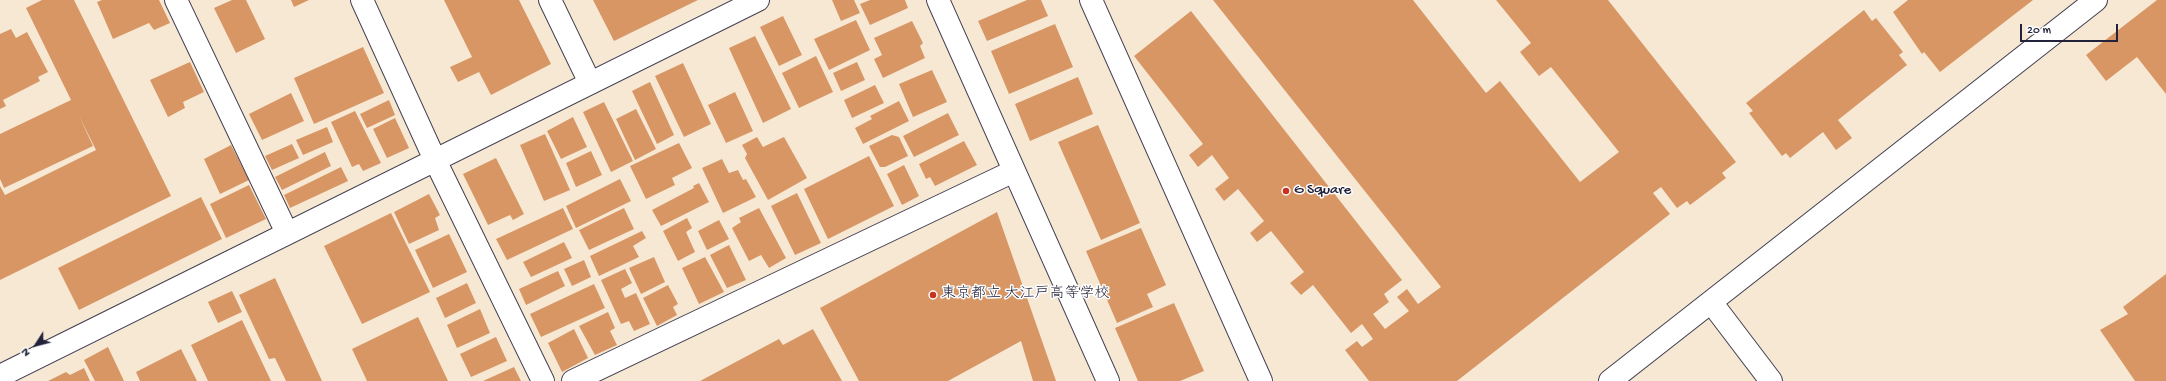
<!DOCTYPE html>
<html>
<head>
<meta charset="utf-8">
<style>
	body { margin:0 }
	#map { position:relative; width:2166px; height:381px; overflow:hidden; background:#f7e8d4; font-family:"Gochi Hand",sans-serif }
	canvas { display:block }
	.north { position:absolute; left:16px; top:325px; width:40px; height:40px; -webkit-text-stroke:3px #fff; paint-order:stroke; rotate:234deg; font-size:11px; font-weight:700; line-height:16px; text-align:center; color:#22223b }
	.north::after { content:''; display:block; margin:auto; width:14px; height:18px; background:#22223b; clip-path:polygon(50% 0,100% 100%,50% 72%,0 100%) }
	.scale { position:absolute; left:2020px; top:24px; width:98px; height:18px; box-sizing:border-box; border:2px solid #22223b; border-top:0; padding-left:5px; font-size:12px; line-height:14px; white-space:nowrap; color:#22223b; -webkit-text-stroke:3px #fff; paint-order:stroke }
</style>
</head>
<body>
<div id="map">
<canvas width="2166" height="381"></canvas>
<div class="north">N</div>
<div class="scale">20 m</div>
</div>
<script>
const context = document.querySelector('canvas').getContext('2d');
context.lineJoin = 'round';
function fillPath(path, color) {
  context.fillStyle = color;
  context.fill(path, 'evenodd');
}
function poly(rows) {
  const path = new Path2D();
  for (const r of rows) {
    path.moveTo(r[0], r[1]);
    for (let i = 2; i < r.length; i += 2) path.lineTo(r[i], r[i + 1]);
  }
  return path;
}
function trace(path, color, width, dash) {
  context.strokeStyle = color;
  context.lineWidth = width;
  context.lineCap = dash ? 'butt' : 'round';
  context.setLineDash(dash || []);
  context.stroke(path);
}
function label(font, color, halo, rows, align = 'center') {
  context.font = font + ' "Gochi Hand","Klee One",sans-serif';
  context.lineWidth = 3;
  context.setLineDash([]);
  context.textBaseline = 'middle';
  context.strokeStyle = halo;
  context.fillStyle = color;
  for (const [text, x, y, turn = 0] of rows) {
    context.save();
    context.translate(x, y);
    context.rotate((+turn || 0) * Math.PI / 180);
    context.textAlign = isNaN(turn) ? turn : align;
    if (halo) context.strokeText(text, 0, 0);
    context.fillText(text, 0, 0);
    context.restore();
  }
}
fillPath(poly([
	[42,0,74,0,171,196,0,280,0,186,5,195,96,150,79,116,93,146,4,188,0,179,0,134,71,100,26,8],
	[102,0,159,0,170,23,154,30,149,23,113,39,97,2],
	[232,0,246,0,265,39,236,53,214,8],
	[291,0,309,0,294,7],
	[444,0,519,0,551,64,491,95,479,72,458,82,450,67,472,57],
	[593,0,698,0,614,41],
	[832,0,854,0,860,13,841,21],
	[870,0,905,0,908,8,870,25,860,4],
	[1027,0,1041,0,1048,16,987,41,978,21],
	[1213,0,1413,0,1486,93,1500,81,1580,182,1619,152,1551,67,1539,76,1520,52,1531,43,1496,0,1608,0,1736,162,1722,173,1726,178,1690,205,1687,201,1677,208,1661,187,1653,193,1670,214,1457,381,1369,381,1345,350,1357,341,1362,347,1373,339,1362,324,1351,333,1313,285,1301,295,1290,283,1304,272,1271,231,1257,242,1250,233,1264,221,1238,189,1224,201,1215,189,1229,178,1212,155,1198,167,1189,155,1203,144,1134,56,1191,11,1402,280,1384,294,1389,302,1373,314,1385,329,1409,311,1397,297,1407,289,1418,304,1441,287],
	[1908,0,2033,0,1940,72,1924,52,1922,54,1893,12],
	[2157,0,2166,0,2166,94,2137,57,2106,81,2086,55],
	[1864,10,1872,21,1876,18,1903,52,1899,55,1907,65,1838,120,1852,138,1836,150,1823,132,1790,158,1786,153,1782,156,1749,113,1753,111,1746,103],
	[783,16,802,55,779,66,760,27],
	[856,20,870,50,829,70,814,39],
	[912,21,923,43,920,46,925,58,883,78,874,59,882,55,874,38],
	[1055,24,1073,67,1009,94,991,51],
	[11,29,16,38,27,32,48,72,38,77,40,81,3,100,6,106,0,109,0,34],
	[755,36,791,109,763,123,729,48],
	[363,47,384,93,314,124,294,78],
	[816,56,833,92,799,108,782,73],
	[190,62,204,92,183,102,185,108,168,117,150,80],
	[857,62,865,80,841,91,833,73],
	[683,63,711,124,684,137,655,76],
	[932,70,947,102,913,117,899,84],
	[1078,77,1093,114,1030,141,1015,104],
	[650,82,674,135,657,144,632,91],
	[875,85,884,103,852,118,844,100],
	[735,92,753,131,726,143,708,105],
	[291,93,304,121,262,140,249,114],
	[389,100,395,115,367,128,360,114],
	[899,101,909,121,863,144,855,128,872,119,870,116],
	[604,102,633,161,611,172,583,112],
	[636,109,656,149,635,160,616,119],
	[355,111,381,163,363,171,359,164,352,167,331,122],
	[948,113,959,135,914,157,903,136],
	[573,117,587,147,561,159,547,131],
	[395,118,409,148,387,158,373,129],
	[1098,125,1140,223,1101,240,1058,142],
	[327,127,333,142,303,155,296,140],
	[545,134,570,190,544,201,520,145],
	[892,135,899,137,908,156,885,167,880,167,869,146],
	[757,137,763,147,784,137,807,178,768,200,745,158,747,154,742,145],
	[964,141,977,165,935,186,930,177,926,179,919,164],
	[679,143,692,168,672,178,675,185,646,199,630,166],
	[292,144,299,158,272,170,265,156],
	[231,145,249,180,220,194,204,159],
	[591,151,602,175,576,187,566,163],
	[325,152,331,166,282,190,275,177],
	[869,156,894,206,828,239,804,189],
	[496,158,524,214,513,220,510,215,488,225,463,174],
	[722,159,729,173,738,170,743,180,746,179,756,197,723,213,702,168],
	[904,165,919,196,902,205,887,174],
	[341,167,348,181,290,208,284,195],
	[620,179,631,201,576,228,566,206],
	[699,183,709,202,661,226,652,210,694,188,693,186],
	[249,185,266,219,226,238,210,204],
	[797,193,821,243,795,255,771,206],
	[429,194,440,215,435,218,439,230,409,244,394,212],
	[201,197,222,239,79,310,58,268],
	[563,208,573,229,507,260,496,239],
	[624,208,634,229,589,250,579,230],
	[759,208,786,258,769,268,761,255,749,261,732,228,741,222,739,218],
	[997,212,1056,381,1033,381,1021,341,948,381,859,381,820,308],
	[391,213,430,292,362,324,324,246],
	[687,218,692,228,686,232,695,252,678,261,663,231],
	[719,220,729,239,707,250,698,231],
	[1141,228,1166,285,1147,294,1153,307,1117,323,1086,251],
	[642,231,646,238,633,246,639,257,599,276,590,256],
	[449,234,467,272,433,288,415,250],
	[564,242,572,258,531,277,523,262],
	[729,245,746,280,727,288,710,255],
	[654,257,665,282,641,294,629,268],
	[705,257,724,292,699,304,682,268],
	[584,260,591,277,572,286,564,269],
	[625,269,632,283,621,289,625,298,636,293,650,324,634,331,629,321,621,324,601,280],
	[558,271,565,286,526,305,519,289],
	[2166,274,2166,381,2135,381,2100,330,2128,314,2123,307],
	[275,278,322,381,286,381,275,358,269,359,239,295],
	[467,283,476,303,445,318,436,298],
	[594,284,605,308,541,337,530,314],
	[668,285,678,304,673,307,677,315,657,326,643,298],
	[232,291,242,312,218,323,208,302],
	[1174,303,1204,371,1180,381,1138,381,1115,328],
	[480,309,490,333,457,348,447,325],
	[608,312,615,328,610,331,617,345,595,355,579,326],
	[418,317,448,381,367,381,352,349],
	[242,320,271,381,208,381,191,345],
	[574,329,588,358,562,372,548,343],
	[813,329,842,381,700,381,779,339,783,345],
	[496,337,507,361,471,377,460,354],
	[108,347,124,381,95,381,84,360],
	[181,349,197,381,140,381,136,372],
	[514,367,521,381,483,381],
	[84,368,90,381,48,381,66,372,70,375]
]), '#d89665');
const minor = poly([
	[176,0,287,233],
	[362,0,435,160,543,381],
	[550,0,590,83],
	[938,0,1108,381],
	[1091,0,1261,381],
	[1711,302,1771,381],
	[0,376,758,0],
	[573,381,1014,171],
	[1610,381,2096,0]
]);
trace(minor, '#424052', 24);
trace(minor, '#fff', 22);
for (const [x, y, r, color] of [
	[1286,191,4,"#c8321e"],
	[933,295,4,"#c8321e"]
]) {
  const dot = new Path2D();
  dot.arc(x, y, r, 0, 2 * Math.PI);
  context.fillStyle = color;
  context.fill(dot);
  trace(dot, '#fff', 1.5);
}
label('15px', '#22223b', '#fff', [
	["G Square",1294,191],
	["東京都立 大江戸高等学校",941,295]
], 'left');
</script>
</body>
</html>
